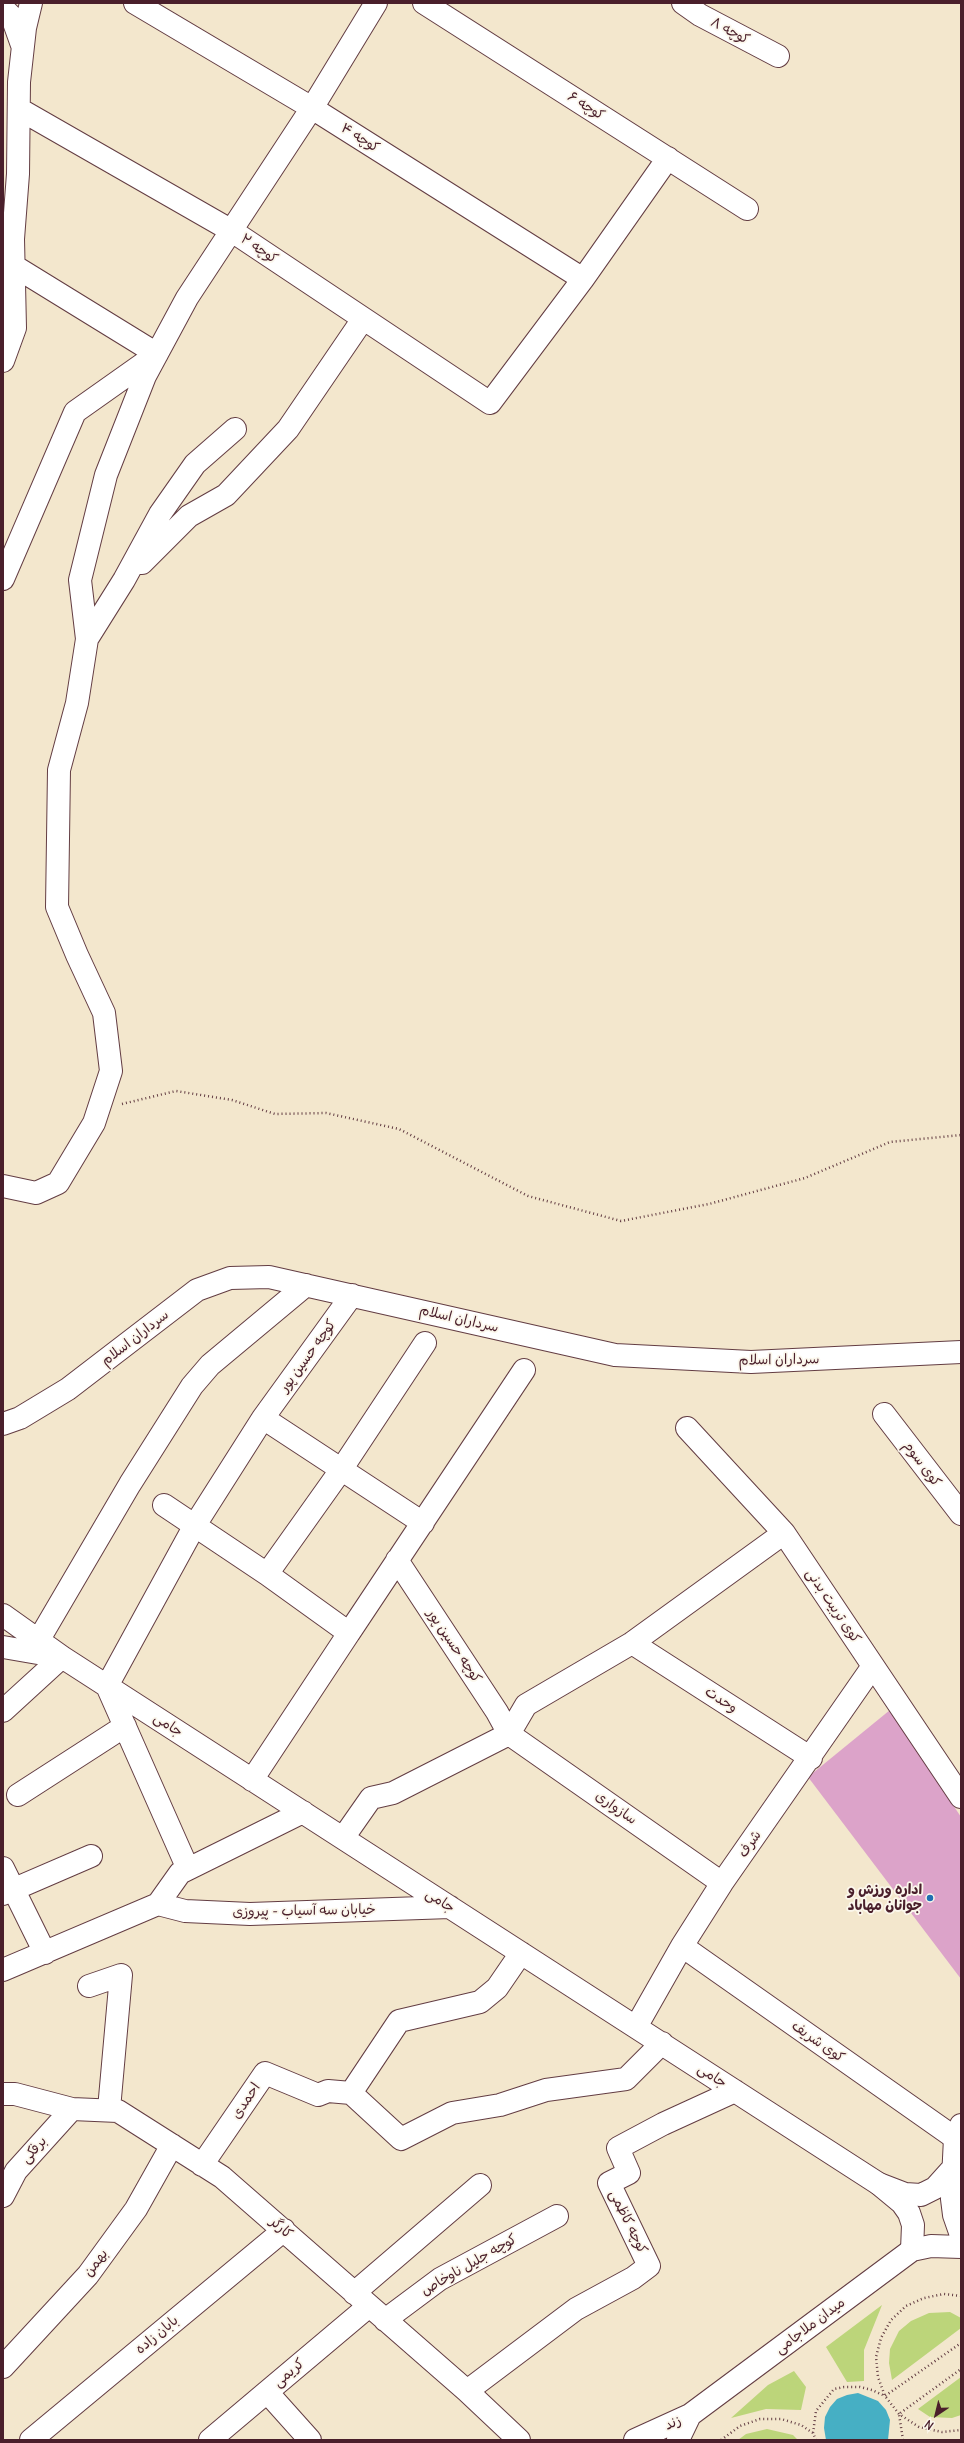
<!DOCTYPE html>
<html>
<head>
<meta charset="utf-8">
<style>
	body { margin:0 }
	#map { position:relative; width:964px; height:2443px; overflow:hidden; background:#f3e7cd; font-family:Delius,sans-serif }
	canvas { display:block }
	.frame { position:absolute; inset:0; border:4px solid #4a1f2b; pointer-events:none }
	.north { position:absolute; left:916px; top:2395px; width:40px; height:40px; -webkit-text-stroke:3px #fbf7ec; paint-order:stroke; rotate:215deg; font-size:11px; font-weight:700; line-height:16px; text-align:center; color:#4a1f2b }
	.north::after { content:''; display:block; margin:auto; width:14px; height:18px; background:#4a1f2b; clip-path:polygon(50% 0,100% 100%,50% 72%,0 100%) }
</style>
</head>
<body>
<div id="map">
<canvas width="964" height="2443"></canvas>
<div class="frame"></div>
<div class="north">N</div>
</div>
<script>
const context = document.querySelector('canvas').getContext('2d');
context.lineJoin = 'round';
function fillPath(path, color) {
  context.fillStyle = color;
  context.fill(path, 'evenodd');
}
function poly(rows) {
  const path = new Path2D();
  for (const r of rows) {
    path.moveTo(r[0], r[1]);
    for (let i = 2; i < r.length; i += 2) path.lineTo(r[i], r[i + 1]);
  }
  return path;
}
function trace(path, color, width, dash) {
  context.strokeStyle = color;
  context.lineWidth = width;
  context.lineCap = dash ? 'butt' : 'round';
  context.setLineDash(dash || []);
  context.stroke(path);
}
function label(font, color, halo, rows, align = 'center') {
  context.font = font + ' Delius,"Playpen Sans Arabic",sans-serif';
  context.lineWidth = 3.5;
  context.setLineDash([]);
  context.textBaseline = 'middle';
  context.strokeStyle = halo;
  context.fillStyle = color;
  for (const [text, x, y, turn = 0] of rows) {
    context.save();
    context.translate(x, y);
    context.rotate((+turn || 0) * Math.PI / 180);
    context.textAlign = isNaN(turn) ? turn : align;
    if (halo) context.strokeText(text, 0, 0);
    context.fillText(text, 0, 0);
    context.restore();
  }
}
fillPath(poly([
	[882,2305,864,2350,864,2381,847,2382,826,2347],
	[950,2312,961,2318,961,2328,892,2380,889,2363,890,2349,899,2331,911,2321,929,2313],
	[794,2371,806,2387,801,2410,766,2409,731,2418,768,2385],
	[961,2377,961,2415,952,2418,930,2417,918,2409],
	[767,2429,793,2435,798,2440,738,2440,746,2434]
]), '#bcd57a');
fillPath(poly([
	[858,2393,878,2401,886,2410,890,2420,888,2440,826,2440,824,2428,825,2417,830,2407,837,2399,847,2395]
]), '#46afc4');
fillPath(poly([
	[890,1710,961,1817,961,1979,808,1777]
]), '#dca3c9');
const minor = poly([
	[135,3,312,108,583,279],
	[424,3,747,209],
	[683,3,700,15,778,56],
	[3,8,12,17,22,45],
	[19,109,232,231,490,403,583,279,668,158],
	[3,361,15,328,13,239,18,174,19,82,25,28,31,3],
	[142,563,189,516,226,495,288,429,363,319],
	[3,579,75,412,157,354,14,266],
	[87,639,80,580,106,475,145,376,187,298,317,100,376,3],
	[3,1186,36,1193,58,1183,94,1123,111,1071,104,1013,77,955,57,907,59,770,77,703,87,639,124,580,160,514,195,464,235,429],
	[352,1295,263,1418,423,1523],
	[884,1414,961,1514],
	[3,1424,20,1418,68,1389,197,1290,230,1278,269,1277,615,1355,751,1362,961,1352],
	[687,1428,784,1533,961,1797],
	[164,1505,267,1574],
	[397,1560,497,1712,509,1734,722,1883],
	[3,1615,62,1657,879,2184,902,2203,909,2213,913,2225,912,2250],
	[349,1633,524,1370],
	[38,1641,130,1484,192,1386,210,1365,306,1285],
	[632,1643,811,1758],
	[3,1647,55,1656],
	[3,1711,62,1657],
	[252,1780,349,1633,267,1574,341,1470,425,1343],
	[18,1795,125,1726],
	[343,1838,371,1798,393,1793,509,1734,526,1705,632,1643,784,1533],
	[3,1868,45,1953],
	[188,1869,107,1686,195,1525,263,1418],
	[3,1894,91,1856],
	[158,1904,185,1911,250,1914,450,1907],
	[682,1946,955,2138],
	[521,1953,497,1988,480,2002,399,2021,351,2093,401,2139,452,2113,500,2105,546,2090,626,2079,662,2043],
	[3,1970,158,1904,180,1873,303,1812],
	[89,1986,121,1975,109,2109],
	[636,2027,682,1946,722,1883,873,1666],
	[3,2094,15,2094,72,2109,118,2111,222,2177,467,2391,519,2440],
	[202,2165,265,2073,318,2095,328,2091,351,2093],
	[3,2196,16,2171,72,2109],
	[354,2293,480,2185],
	[385,2320,440,2279,557,2216],
	[3,2367,88,2275,136,2209,172,2145],
	[467,2391,576,2309,633,2278,649,2266,609,2183,629,2173,618,2148,663,2124,735,2091],
	[267,2392,310,2440],
	[31,2440,284,2230],
	[210,2440,369,2306]
]);
const major = poly([
	[961,2125,955,2138,952,2199,954,2215,961,2235],
	[879,2184,905,2194,921,2195,935,2188,953,2168],
	[635,2440,690,2415],
	[678,2440,690,2415,912,2250,931,2246,961,2247]
]);
trace(minor, '#633d43', 24);
trace(major, '#633d43', 24);
trace(poly([
	[122,1104,176,1091,232,1100,275,1114,326,1113,399,1129,528,1196,621,1221,709,1204,805,1178,890,1142,961,1135],
	[961,2296,944,2294,924,2298,906,2306,891,2320,881,2338,876,2357,878,2377,885,2396,899,2414,919,2427,942,2432,961,2430],
	[813,2433,816,2411,834,2389,844,2387,860,2387,872,2390,885,2396,961,2343],
	[721,2440,740,2426,760,2419,781,2419,801,2425,813,2433,816,2440],
	[903,2440,899,2414,961,2369]
]), '#633d43', 2.5, [1, 3]);
trace(minor, '#fff', 22);
trace(major, '#fff', 22);
for (const [x, y, r, color] of [
	[930,1898,4,"#1f6fb2"]
]) {
  const dot = new Path2D();
  dot.arc(x, y, r, 0, 2 * Math.PI);
  context.fillStyle = color;
  context.fill(dot);
  trace(dot, '#fbf7ec', 1.5);
}
label('14px', '#4a1f2b', '#fbf7ec', [
	["کوچه ۸",730,31,28],
	["کوچه ۶",586,106,32],
	["کوچه ۴",360,138,32],
	["کوچه ۲",259,249,34],
	["سرداران اسلام",459,1319,13],
	["سرداران اسلام",135,1338,-38],
	["کوچه حسین پور",308,1356,-54],
	["سرداران اسلام",779,1360,-1],
	["کوی سوم",922,1464,53],
	["کوی تربیت بدنی",833,1606,56],
	["کوچه حسین پور",454,1646,56],
	["وحدت",721,1700,33],
	["جامی",168,1725,33],
	["سازواری",616,1808,35],
	["شرف",750,1844,-55],
	["جامی",440,1901,33],
	["خیابان سه آسیاب - پیروزی",304,1911,-1],
	["کوی شریف",818,2042,35],
	["جامی",712,2076,33],
	["احمدی",246,2101,-56],
	["برفکی",34,2150,-48],
	["کوچه کاظمی",628,2222,64],
	["کارگر",281,2228,41],
	["بهمن",96,2263,-53],
	["کوچه جلیل ناوخاص",469,2265,-30],
	["میدان ملاجامی",810,2326,-37],
	["بابان زاده",157,2335,-40],
	["کریمی",289,2373,-40],
	["زند",673,2423,-24]
]);
label('bold 14px', '#4a1f2b', '#fbf7ec', [
	["اداره ورزش و",922,1890],
	["جوانان مهاباد",922,1906]
], 'right');
</script>
</body>
</html>
